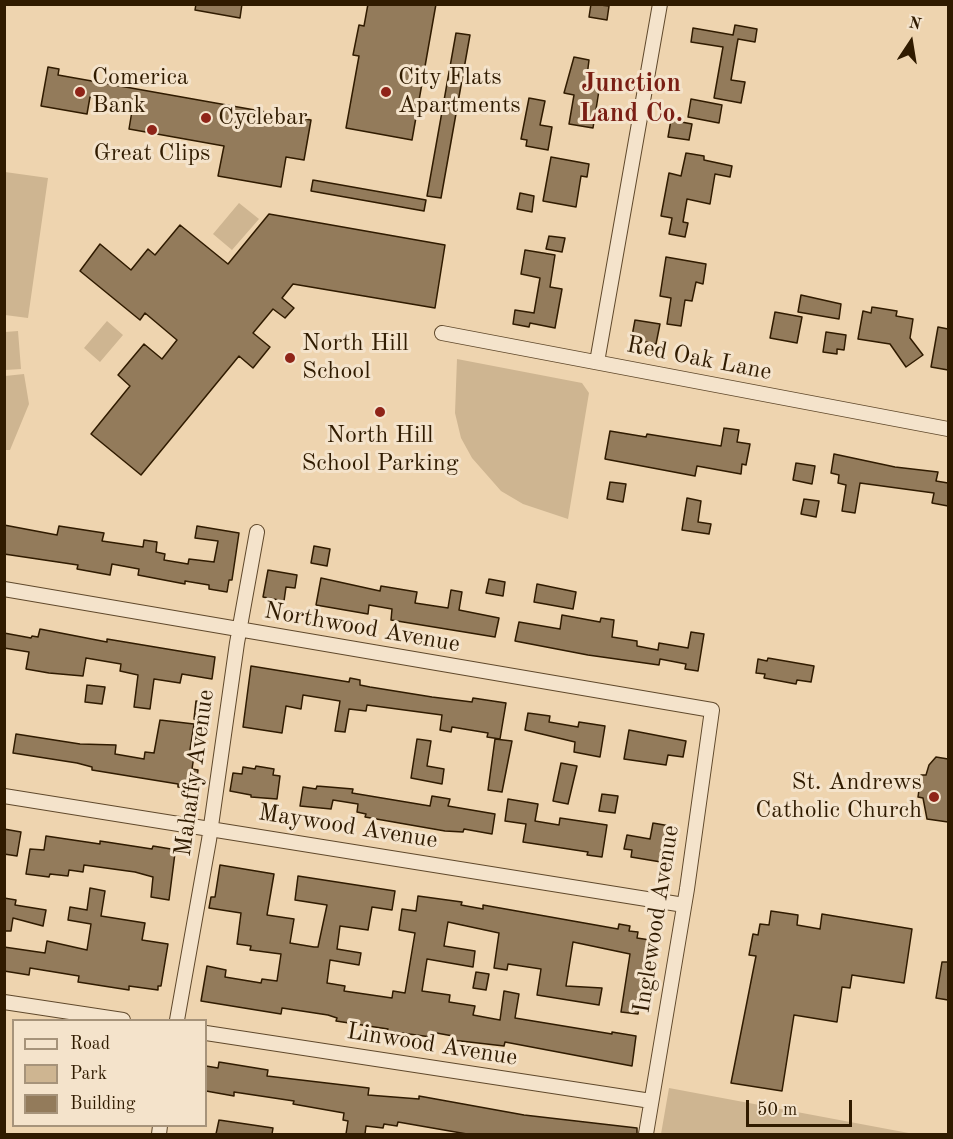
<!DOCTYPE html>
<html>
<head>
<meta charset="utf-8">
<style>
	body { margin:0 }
	#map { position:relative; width:953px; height:1139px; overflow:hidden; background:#eed4af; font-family:"Old Standard TT",serif }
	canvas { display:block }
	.frame { position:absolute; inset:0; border:6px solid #301b00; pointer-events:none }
	.legend { position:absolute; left:12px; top:1019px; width:195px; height:108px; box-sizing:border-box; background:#f4e3cb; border:2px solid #a6937a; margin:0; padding:8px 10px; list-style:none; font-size:18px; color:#301b00 }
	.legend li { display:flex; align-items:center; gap:12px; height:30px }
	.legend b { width:30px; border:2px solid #a6937a }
	.north { position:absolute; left:881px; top:12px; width:60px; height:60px; -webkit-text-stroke:4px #f4e3cb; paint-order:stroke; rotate:12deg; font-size:16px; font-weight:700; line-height:24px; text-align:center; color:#301b00 }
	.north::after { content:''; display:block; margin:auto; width:21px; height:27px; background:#301b00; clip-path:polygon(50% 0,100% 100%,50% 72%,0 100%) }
	.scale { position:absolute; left:746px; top:1100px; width:106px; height:27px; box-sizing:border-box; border:3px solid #301b00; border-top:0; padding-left:8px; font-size:18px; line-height:21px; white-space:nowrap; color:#301b00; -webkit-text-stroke:4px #f4e3cb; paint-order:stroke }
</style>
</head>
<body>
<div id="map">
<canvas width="953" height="1139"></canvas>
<div class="frame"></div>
<ul class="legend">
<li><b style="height:8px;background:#f4e3cb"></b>Road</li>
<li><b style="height:16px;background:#ceb591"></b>Park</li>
<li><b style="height:16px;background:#937b5b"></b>Building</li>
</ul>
<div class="north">N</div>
<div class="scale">50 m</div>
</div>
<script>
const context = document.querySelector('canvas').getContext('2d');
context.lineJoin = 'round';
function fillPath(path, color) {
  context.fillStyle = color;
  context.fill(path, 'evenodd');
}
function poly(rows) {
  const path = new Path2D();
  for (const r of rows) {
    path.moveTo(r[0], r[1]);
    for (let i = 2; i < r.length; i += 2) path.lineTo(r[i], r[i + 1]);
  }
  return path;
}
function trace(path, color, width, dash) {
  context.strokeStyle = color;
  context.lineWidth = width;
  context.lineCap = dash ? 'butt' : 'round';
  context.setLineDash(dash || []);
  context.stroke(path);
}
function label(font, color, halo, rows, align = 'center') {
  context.font = font + ' "Old Standard TT",serif';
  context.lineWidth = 6;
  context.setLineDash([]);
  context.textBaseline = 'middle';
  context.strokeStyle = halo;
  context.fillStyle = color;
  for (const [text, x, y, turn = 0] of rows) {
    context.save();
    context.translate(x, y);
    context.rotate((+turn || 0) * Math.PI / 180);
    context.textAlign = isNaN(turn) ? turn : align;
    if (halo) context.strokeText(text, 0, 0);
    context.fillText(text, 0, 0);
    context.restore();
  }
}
fillPath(poly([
	[5,172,48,178,28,318,5,315],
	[239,203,259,219,232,250,213,234],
	[107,321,123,335,100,362,84,348],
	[18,331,21,369,5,370,5,332],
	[457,359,582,383,589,393,568,519,523,504,501,491,472,458,461,438,455,413],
	[24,374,29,404,10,450,5,450,5,376],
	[669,1088,914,1134,661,1134]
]), '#ceb591');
const building = poly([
	[196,4,242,4,240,18,195,10,196,4],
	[368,4,436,4,412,140,346,128,359,56,353,55,359,25,364,26,368,4],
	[591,4,609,6,607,20,589,17,591,4],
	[735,25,757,29,755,42,738,39,731,80,745,82,741,103,714,98,723,47,691,42,693,28,733,35,735,25],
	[456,33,470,35,441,198,427,196,456,33],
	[574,57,589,60,587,76,601,78,593,128,569,124,574,95,564,93,574,57],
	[48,67,59,69,58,75,311,120,304,160,286,157,281,187,218,176,224,146,129,129,133,105,90,97,87,114,41,106,48,67],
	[529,98,545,101,540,125,552,127,548,150,526,146,527,140,521,139,529,98],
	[691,99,722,105,719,123,688,117,691,99],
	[671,120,692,124,689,140,668,137,671,120],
	[686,153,704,156,704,160,732,166,730,177,715,174,710,204,687,199,683,222,688,223,685,237,669,234,672,218,661,216,669,173,681,176,686,153],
	[551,157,589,164,587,177,581,176,576,207,543,201,551,157],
	[313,180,426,200,424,211,311,191,313,180],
	[520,193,534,196,532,212,517,209,520,193],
	[269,214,445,245,435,308,293,284,282,298,294,308,285,318,273,309,253,333,270,347,253,368,239,356,141,475,91,434,130,386,118,375,144,344,162,359,177,340,145,313,140,320,80,271,100,244,131,270,148,249,155,255,180,225,228,264,269,214],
	[549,236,565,238,562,252,546,249,549,236],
	[525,250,555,255,550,287,562,289,555,328,530,323,529,327,513,324,515,310,534,313,540,278,521,274,525,250],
	[666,257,706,264,703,284,696,282,692,301,685,300,681,326,667,324,671,298,660,296,666,257],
	[801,295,841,304,839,319,798,312,801,295],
	[872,307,897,311,896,316,913,319,910,338,923,355,906,367,890,344,858,339,863,311,871,313,872,307],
	[775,312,802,317,797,343,770,338,775,312],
	[635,320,660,324,656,344,641,341,641,338,632,336,635,320],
	[938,327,948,329,948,370,931,367,938,327],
	[826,332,846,335,844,350,837,349,837,354,823,352,826,332],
	[724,428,739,430,737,442,750,444,746,465,742,464,741,474,697,466,695,476,605,459,610,431,646,437,647,434,721,446,724,428],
	[834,454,895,467,938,472,936,481,948,483,948,506,932,503,934,493,860,483,855,513,842,511,846,485,838,483,839,475,831,473,834,454],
	[796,463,815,466,812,484,793,480,796,463],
	[610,482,626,484,623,502,607,499,610,482],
	[687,498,701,501,698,522,711,524,709,534,682,530,687,498],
	[804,499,819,501,816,517,801,514,804,499],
	[4,525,57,535,59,526,104,533,102,541,143,547,144,540,157,542,156,552,165,554,164,560,188,564,189,559,214,562,218,541,195,538,197,526,239,533,232,580,229,580,227,592,209,589,209,585,185,581,185,584,138,575,139,569,112,564,110,575,77,569,78,565,4,554,4,525],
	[314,546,330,549,327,566,311,563,314,546],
	[268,570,297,575,295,588,286,587,284,601,263,597,268,570],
	[321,578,380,591,381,586,417,592,415,603,448,608,451,590,462,592,459,610,499,618,495,637,391,620,392,609,369,605,368,614,316,605,321,578],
	[489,579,505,582,503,596,486,593,489,579],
	[537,584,576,592,573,609,534,602,537,584],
	[562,615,600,622,601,618,614,620,612,637,637,641,637,646,658,650,659,643,688,648,691,632,704,634,698,671,685,669,686,664,660,659,659,665,588,655,515,641,519,622,560,629,562,615],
	[40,629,107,642,107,639,215,657,212,679,182,674,180,683,154,679,150,709,134,707,138,675,120,671,121,664,86,658,83,676,49,673,26,669,29,652,4,648,4,633,31,638,32,636,38,637,40,629],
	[768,658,814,666,811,682,797,680,796,684,764,678,765,674,756,673,758,659,767,661,768,658],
	[251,666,349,682,350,678,360,680,360,685,370,687,432,697,472,702,473,698,506,703,500,739,487,737,488,733,452,727,451,732,440,730,442,715,367,705,366,711,349,709,345,732,335,731,340,701,303,695,301,709,286,706,282,733,243,727,251,666],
	[87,685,105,687,102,704,85,702,87,685],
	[196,701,211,704,208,721,194,719,196,701],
	[528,713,550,716,549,722,578,727,579,722,605,726,600,757,574,752,575,742,525,730,528,713],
	[160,720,194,724,189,756,194,756,192,769,198,770,196,785,189,784,189,788,178,787,178,784,92,770,92,767,77,763,13,753,16,734,80,744,116,745,115,754,144,759,145,752,154,753,160,720],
	[629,730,686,741,683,757,668,755,666,765,624,759,629,730],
	[417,739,431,741,427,766,444,769,442,784,411,778,417,739],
	[495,739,512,741,502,792,488,790,495,739],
	[936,757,948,759,948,822,927,819,923,798,918,797,921,775,926,775,929,765,936,757],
	[561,763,577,766,568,804,553,801,561,763],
	[256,766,274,769,273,775,280,776,277,799,251,797,251,795,230,791,233,773,242,774,243,767,255,769,256,766],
	[317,786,353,789,352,793,430,806,432,796,450,799,448,806,495,814,492,834,464,829,463,832,445,831,365,817,366,814,357,812,358,804,333,800,331,809,300,806,303,787,316,789,317,786],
	[602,794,618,796,615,813,599,811,602,794],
	[508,799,538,804,535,821,559,825,560,818,607,825,602,857,587,855,588,852,523,842,526,824,505,821,508,799],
	[653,823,670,826,661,862,631,857,632,850,624,849,627,835,650,839,653,823],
	[4,829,21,832,17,856,4,854,4,829],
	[46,836,100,844,100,841,152,849,153,846,171,849,171,852,175,853,169,900,151,897,153,877,135,872,84,865,83,872,69,870,68,876,50,874,49,877,26,874,30,849,44,850,46,836],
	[220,865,274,874,267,915,294,919,290,943,314,947,318,947,327,905,295,900,298,876,395,891,392,910,372,907,368,930,340,926,337,949,361,953,359,965,330,960,327,983,345,986,344,991,392,998,393,991,405,993,415,933,399,930,402,909,416,911,418,896,462,902,461,905,483,909,483,905,618,929,619,924,630,926,629,931,638,932,637,938,650,940,638,1014,621,1012,630,954,573,942,566,986,602,988,599,1005,537,995,541,969,508,964,507,970,494,968,499,933,448,922,444,946,475,951,473,967,427,959,422,991,450,995,449,1002,475,1006,473,1015,500,1020,504,991,519,994,515,1018,612,1034,612,1032,636,1036,632,1066,505,1042,504,1046,452,1040,453,1036,431,1032,431,1037,387,1031,388,1029,336,1021,337,1018,328,1015,282,1008,281,1014,201,1001,207,966,226,970,225,977,261,983,262,979,277,981,281,954,250,950,251,946,237,944,241,913,209,908,211,897,215,897,220,865],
	[90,888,105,891,101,916,145,923,142,940,168,944,161,986,158,986,158,990,129,986,129,990,78,982,79,976,30,968,29,975,4,971,4,947,45,953,47,941,87,950,91,924,68,920,70,907,87,910,90,888],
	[4,898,16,900,15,905,46,910,43,926,13,918,11,931,4,931,4,898],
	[771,911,798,915,797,925,820,929,822,914,912,929,904,983,852,975,850,988,842,987,837,1022,794,1015,782,1091,731,1083,756,956,749,955,753,934,758,935,760,924,769,925,771,911],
	[942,962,948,962,948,1000,936,998,942,962],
	[476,972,489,974,486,990,473,988,476,972],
	[219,1062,268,1070,267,1076,369,1088,368,1095,419,1099,419,1096,524,1115,637,1128,637,1134,467,1134,398,1122,397,1126,384,1124,383,1128,366,1126,365,1134,346,1134,348,1121,343,1120,344,1113,293,1104,294,1101,234,1092,234,1096,206,1091,206,1066,218,1068,219,1062],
	[219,1120,273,1128,272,1134,216,1134,219,1120]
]);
fillPath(building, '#937b5b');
trace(building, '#301b00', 1.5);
const street = poly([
	[442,333,948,429],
	[597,362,660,4],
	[4,589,712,710,687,889,646,1134],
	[4,796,684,905],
	[4,1002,123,1020],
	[177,1020,209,840,237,643,257,532],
	[206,1033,651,1101],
	[159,1134,160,1126]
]);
trace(street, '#60492c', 16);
trace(street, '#f4e3cb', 14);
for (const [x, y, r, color] of [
	[80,92,6,"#8f2418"],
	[386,92,6,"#8f2418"],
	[206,118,6,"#8f2418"],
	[152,130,6,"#8f2418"],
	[290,358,6,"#8f2418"],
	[380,412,6,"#8f2418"],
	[934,797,6,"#8f2418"]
]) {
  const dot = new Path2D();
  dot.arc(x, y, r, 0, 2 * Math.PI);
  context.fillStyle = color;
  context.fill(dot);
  trace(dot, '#f4e3cb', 2);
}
label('24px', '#301b00', '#f4e3cb', [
	["Comerica",92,78],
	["Bank",92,106],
	["City Flats",398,78],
	["Apartments",398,106],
	["Cyclebar",218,118],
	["Great Clips",152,154,"center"],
	["North Hill",302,344],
	["School",302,372],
	["North Hill",380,436,"center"],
	["School Parking",380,464,"center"],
	["St. Andrews",922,783,"right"],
	["Catholic Church",922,811,"right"]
], 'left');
label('24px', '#301b00', '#f4e3cb', [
	["Red Oak Lane",699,359,11],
	["Northwood Avenue",362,628,10],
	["Mahaffy Avenue",195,773,-82],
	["Maywood Avenue",348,827,9],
	["Inglewood Avenue",657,919,-81],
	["Linwood Avenue",432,1045,9]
]);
label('bold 26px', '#7a1f14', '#f4e3cb', [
	["Junction",631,84],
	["Land Co.",631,114]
]);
</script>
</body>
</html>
